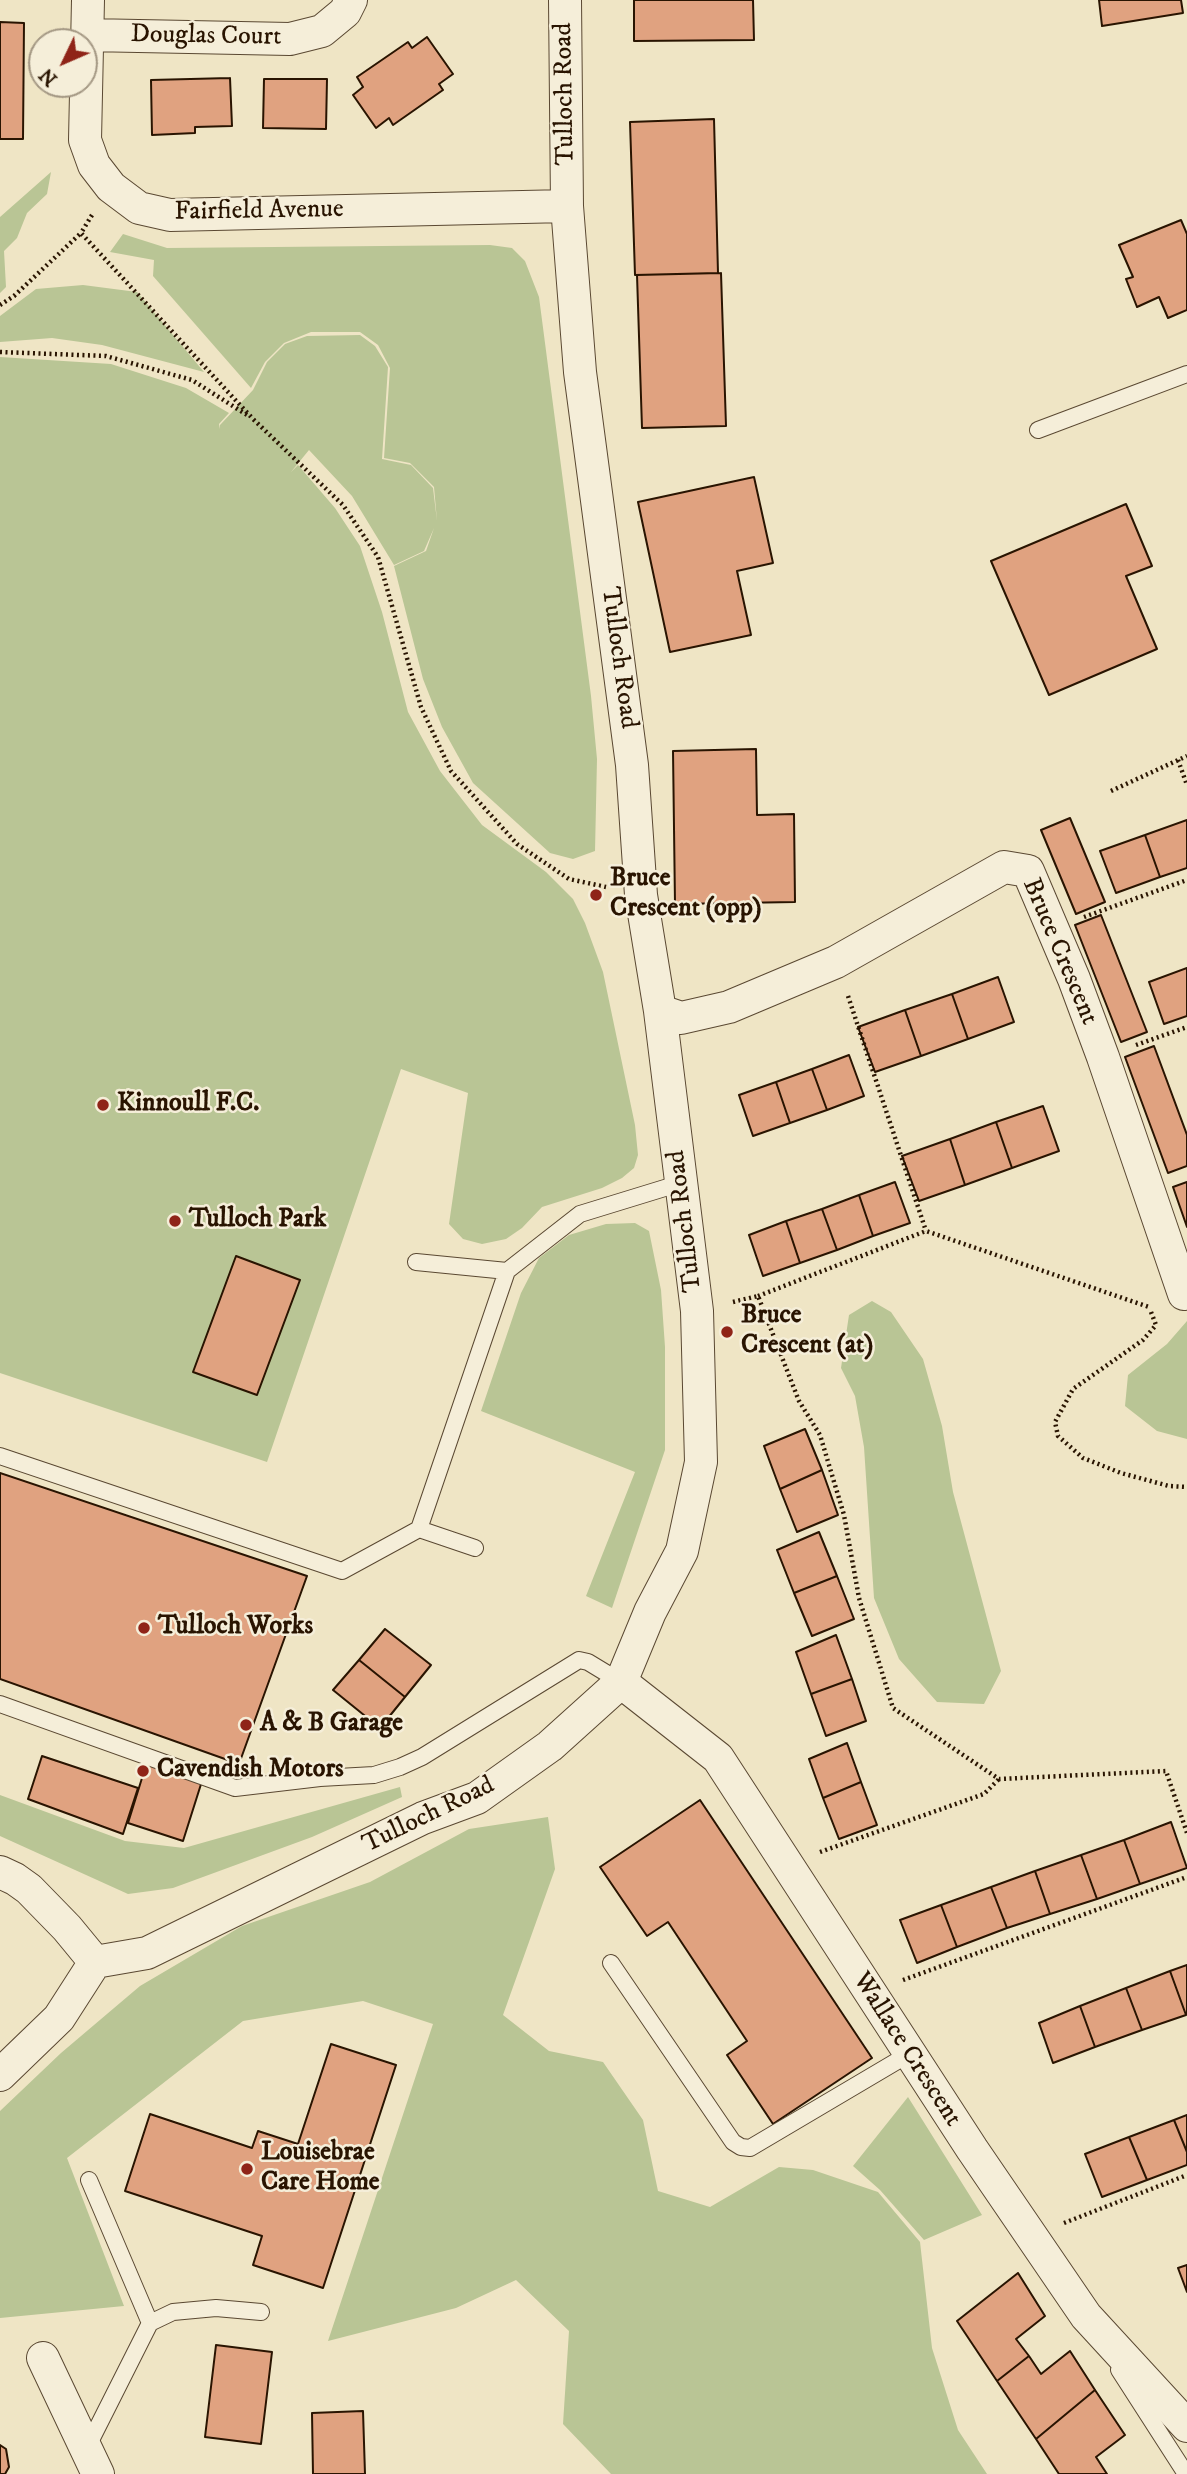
<!DOCTYPE html>
<html>
<head>
<meta charset="utf-8">
<style>
	body { margin:0 }
	#map { position:relative; width:1187px; height:2474px; overflow:hidden; background:#efe5c5; font-family:"IM FELL DW Pica",serif }
	canvas { display:block }
	.north { position:absolute; left:28px; top:28px; width:70px; height:70px; box-sizing:border-box; background:#f5eed9; border:2px solid #a39783; border-radius:50%; rotate:226deg; font-size:19px; font-weight:700; line-height:28px; text-align:center; color:#291401 }
	.north::after { content:''; display:block; margin:auto; width:24px; height:32px; background:#8f2418; clip-path:polygon(50% 0,100% 100%,50% 72%,0 100%) }
</style>
</head>
<body>
<div id="map">
<canvas width="1187" height="2474"></canvas>
<div class="north">N</div>
</div>
<script>
const context = document.querySelector('canvas').getContext('2d');
context.lineJoin = 'round';
function fillPath(path, color) {
  context.fillStyle = color;
  context.fill(path, 'evenodd');
}
function poly(rows) {
  const path = new Path2D();
  for (const r of rows) {
    path.moveTo(r[0], r[1]);
    for (let i = 2; i < r.length; i += 2) path.lineTo(r[i], r[i + 1]);
  }
  return path;
}
function trace(path, color, width, dash) {
  context.strokeStyle = color;
  context.lineWidth = width;
  context.lineCap = dash ? 'butt' : 'round';
  context.setLineDash(dash || []);
  context.stroke(path);
}
function label(font, color, halo, rows, align = 'center') {
  context.font = font + ' "IM FELL DW Pica",serif';
  context.lineWidth = 5;
  context.setLineDash([]);
  context.textBaseline = 'middle';
  context.strokeStyle = halo;
  context.fillStyle = color;
  for (const [text, x, y, turn = 0] of rows) {
    context.save();
    context.translate(x, y);
    context.rotate((+turn || 0) * Math.PI / 180);
    context.textAlign = isNaN(turn) ? turn : align;
    if (halo) context.strokeText(text, 0, 0);
    context.fillText(text, 0, 0);
    context.restore();
  }
}
fillPath(poly([
	[51,172,47,194,27,213,17,238,4,251,6,287,0,293,0,217],
	[123,234,167,248,490,245,512,248,525,261,539,297,591,696,597,759,595,851,573,859,550,853,473,783,442,727,423,679,394,566,426,551,434,528,424,551,394,565,352,496,309,450,291,472,298,465,335,508,360,546,382,612,408,712,440,771,482,825,546,872,573,899,585,923,603,972,635,1125,638,1155,634,1168,622,1178,602,1188,542,1207,522,1228,506,1239,482,1244,463,1239,449,1224,468,1093,401,1069,267,1462,0,1373,0,357,111,364,186,388,229,413,219,424,220,429,220,425,253,390,267,362,285,344,307,336,360,335,375,346,388,367,382,459,411,465,433,488,437,521,434,487,410,463,384,458,390,368,378,345,360,332,311,332,284,343,265,362,251,388,153,276,154,260,110,252],
	[83,285,137,292,204,372,102,345,52,338,0,342,0,316,36,289],
	[635,1223,649,1231,661,1290,665,1347,665,1450,612,1608,586,1596,635,1472,481,1411,521,1293,539,1258,569,1235,606,1224],
	[872,1301,891,1312,923,1359,942,1426,953,1492,1001,1671,984,1704,937,1702,899,1659,874,1598,864,1447,855,1396,841,1368,849,1315],
	[1187,1321,1187,1439,1157,1431,1125,1406,1128,1375,1167,1344],
	[400,1787,402,1797,312,1837,173,1888,128,1894,0,1836,0,1795,125,1841,184,1848],
	[548,1817,555,1869,503,2015,549,2051,603,2062,643,2120,658,2191,710,2207,779,2167,813,2170,878,2192,920,2242,932,2348,958,2430,987,2474,611,2474,563,2424,569,2331,516,2280,456,2308,328,2341,433,2024,363,2001,243,2021,67,2158,124,2306,0,2318,0,2111,61,2053,140,1986,242,1926,370,1882,469,1829],
	[908,2097,982,2215,924,2240,880,2190,853,2166]
]), '#b9c595');
const building = poly([
	[634,0,753,0,754,40,634,41,634,0],
	[1099,0,1181,0,1183,13,1102,26,1099,0],
	[0,22,24,23,23,139,0,139,0,22],
	[427,37,453,74,439,84,443,90,393,125,389,118,376,128,353,95,363,87,357,77,408,42,412,48,427,37],
	[230,78,232,126,195,127,195,133,152,135,151,80,230,78],
	[264,79,327,79,326,129,263,128,264,79],
	[714,119,718,273,635,275,630,122,714,119],
	[1181,220,1187,234,1187,310,1168,318,1159,297,1137,307,1126,279,1133,277,1119,245,1181,220],
	[721,273,726,426,642,428,637,275,721,273],
	[754,477,773,563,737,571,751,635,670,652,638,502,754,477],
	[1126,504,1152,566,1126,576,1157,649,1049,695,991,561,1126,504],
	[756,749,757,815,794,814,795,902,675,904,673,751,756,749],
	[1070,818,1105,902,1076,914,1041,830,1070,818],
	[1187,820,1187,868,1160,877,1145,835,1187,820],
	[1145,835,1160,877,1116,893,1100,851,1145,835],
	[1101,915,1147,1032,1121,1042,1075,925,1101,915],
	[1187,968,1187,1016,1164,1024,1149,982,1187,968],
	[998,977,1014,1022,968,1039,952,994,998,977],
	[952,994,968,1039,921,1056,905,1010,952,994],
	[905,1010,921,1056,875,1072,858,1027,905,1010],
	[1154,1046,1187,1135,1187,1166,1168,1173,1125,1057,1154,1046],
	[849,1055,864,1096,827,1110,812,1069,849,1055],
	[812,1069,827,1110,790,1123,776,1082,812,1069],
	[776,1082,790,1123,753,1136,739,1095,776,1082],
	[1043,1106,1059,1151,1012,1168,996,1122,1043,1106],
	[996,1122,1012,1168,965,1185,950,1139,996,1122],
	[950,1139,965,1185,919,1201,902,1156,950,1139],
	[895,1182,910,1223,873,1236,859,1195,895,1182],
	[1187,1182,1187,1227,1173,1187,1187,1182],
	[859,1195,873,1236,837,1250,822,1209,859,1195],
	[822,1209,837,1250,800,1263,786,1221,822,1209],
	[786,1221,800,1263,763,1276,749,1235,786,1221],
	[236,1256,300,1280,257,1395,193,1372,236,1256],
	[805,1429,822,1470,780,1489,764,1446,805,1429],
	[822,1470,838,1515,797,1532,780,1489,822,1470],
	[0,1473,307,1576,239,1764,0,1679,0,1473],
	[819,1532,837,1576,794,1593,777,1550,819,1532],
	[837,1576,854,1619,812,1636,794,1593,837,1576],
	[385,1629,431,1665,405,1697,359,1660,385,1629],
	[836,1635,852,1679,811,1694,796,1652,836,1635],
	[359,1660,405,1697,380,1728,333,1690,359,1660],
	[852,1679,866,1721,826,1736,811,1694,852,1679],
	[847,1743,861,1782,823,1798,809,1759,847,1743],
	[42,1756,138,1788,123,1834,28,1799,42,1756],
	[147,1762,202,1781,183,1841,128,1823,147,1762],
	[861,1782,877,1825,839,1839,823,1798,861,1782],
	[700,1800,872,2058,773,2124,727,2055,747,2041,668,1922,647,1936,600,1867,700,1800],
	[1171,1822,1187,1868,1140,1884,1124,1840,1171,1822],
	[1124,1840,1140,1884,1097,1899,1081,1855,1124,1840],
	[1081,1855,1097,1899,1050,1914,1035,1871,1081,1855],
	[1035,1871,1050,1914,1007,1928,991,1887,1035,1871],
	[991,1887,1007,1928,957,1947,941,1905,991,1887],
	[941,1905,957,1947,917,1963,900,1920,941,1905],
	[1187,1965,1187,2014,1186,2015,1170,1971,1187,1965],
	[1170,1971,1186,2015,1142,2030,1126,1988,1170,1971],
	[1126,1988,1142,2030,1095,2047,1080,2006,1126,1988],
	[1080,2006,1095,2047,1053,2063,1039,2023,1080,2006],
	[331,2044,396,2065,323,2288,253,2265,262,2236,125,2191,150,2114,252,2148,258,2131,298,2144,331,2044],
	[1187,2115,1187,2152,1174,2120,1187,2115],
	[1174,2120,1187,2152,1187,2165,1147,2180,1129,2137,1174,2120],
	[1129,2137,1147,2180,1102,2197,1085,2154,1129,2137],
	[1187,2265,1187,2292,1178,2268,1187,2265],
	[1018,2273,1045,2316,1016,2339,1029,2356,997,2381,957,2321,1018,2273],
	[216,2345,272,2352,261,2444,205,2437,216,2345],
	[1070,2351,1095,2390,1036,2439,997,2381,1029,2356,1041,2374,1070,2351],
	[1095,2390,1125,2435,1096,2457,1107,2474,1059,2474,1036,2439,1095,2390],
	[363,2411,365,2474,313,2474,312,2413,363,2411],
	[0,2445,6,2449,9,2467,5,2474,0,2474,0,2445]
]);
fillPath(building, '#e0a280');
trace(building, '#291401', 2);
const service = poly([
	[1038,430,1187,374],
	[416,1262,507,1271],
	[0,1456,342,1571,419,1529,507,1271,580,1214,681,1183],
	[419,1529,475,1548],
	[0,1704,235,1788,320,1778,374,1775,400,1767,422,1757,579,1660,588,1662,621,1682],
	[611,1963,733,2142,741,2147,750,2148,909,2054],
	[89,2180,150,2323],
	[1119,2370,1186,2474],
	[86,2450,150,2323,173,2312,216,2308,261,2312]
]);
const minor = poly([
	[88,0,85,140,94,165,111,187,139,208,170,215,567,206],
	[88,35,290,39,322,31,345,12,351,0],
	[660,1011,681,1018,729,1007,836,962,1004,867,1028,871,1074,979,1103,1057,1184,1294],
	[621,1682,718,1758,972,2149,1086,2316,1187,2426],
	[0,1872,15,1879,29,1889,67,1928,95,1962],
	[0,2075,59,2018,95,1962,147,1953,423,1818,477,1798,550,1746,621,1682,650,1612,682,1551,701,1462,697,1311,660,1011,641,895,632,765,580,372,567,206,565,0],
	[43,2358,98,2474]
]);
trace(service, '#5a4832', 18);
trace(minor, '#5a4832', 34);
trace(poly([
	[92,215,81,233,253,419,343,505,378,557,421,707,451,771,517,844,569,879,606,887],
	[0,305,14,296,81,233],
	[0,352,106,356,192,380,247,415],
	[1178,760,1187,785],
	[1111,791,1187,756],
	[1084,917,1187,880],
	[848,996,926,1231],
	[1136,1045,1187,1027],
	[758,1296,926,1231,1149,1307],
	[733,1302,758,1296,799,1401,820,1435,844,1515,859,1598,893,1708,999,1779,1166,1771,1187,1833],
	[1151,1312,1156,1325,1143,1340,1073,1389,1055,1422,1058,1436,1083,1458,1121,1473,1169,1486,1187,1487],
	[820,1852,984,1794,999,1779],
	[903,1980,1187,1877],
	[1064,2223,1187,2175]
]), '#291401', 4.5, [2, 3.5]);
trace(service, '#f5eed9', 16);
trace(minor, '#f5eed9', 32);
for (const [x, y, r, color] of [
	[596,895,7,"#8f2418"],
	[103,1105,7,"#8f2418"],
	[175,1221,7,"#8f2418"],
	[727,1332,7,"#8f2418"],
	[144,1628,7,"#8f2418"],
	[246,1725,7,"#8f2418"],
	[143,1771,7,"#8f2418"],
	[247,2169,7,"#8f2418"]
]) {
  const dot = new Path2D();
  dot.arc(x, y, r, 0, 2 * Math.PI);
  context.fillStyle = color;
  context.fill(dot);
  trace(dot, '#f5eed9', 2.5);
}
label('26px', '#291401', '#f5eed9', [
	["Douglas Court",206,37,1],
	["Tulloch Road",566,94,-91],
	["Fairfield Avenue",259,212,-1],
	["Tulloch Road",618,658,82],
	["Bruce Crescent",1059,952,67],
	["Tulloch Road",686,1221,-97],
	["Tulloch Road",429,1816,-26],
	["Wallace Crescent",906,2050,57]
]);
label('bold 26px', '#291401', '#f5eed9', [
	["Bruce",610,880],
	["Crescent (opp)",610,910],
	["Kinnoull F.C.",117,1105],
	["Tulloch Park",189,1221],
	["Bruce",741,1317],
	["Crescent (at)",741,1347],
	["Tulloch Works",158,1628],
	["A & B Garage",260,1725],
	["Cavendish Motors",157,1771],
	["Louisebrae",261,2154],
	["Care Home",261,2184]
], 'left');
</script>
</body>
</html>
